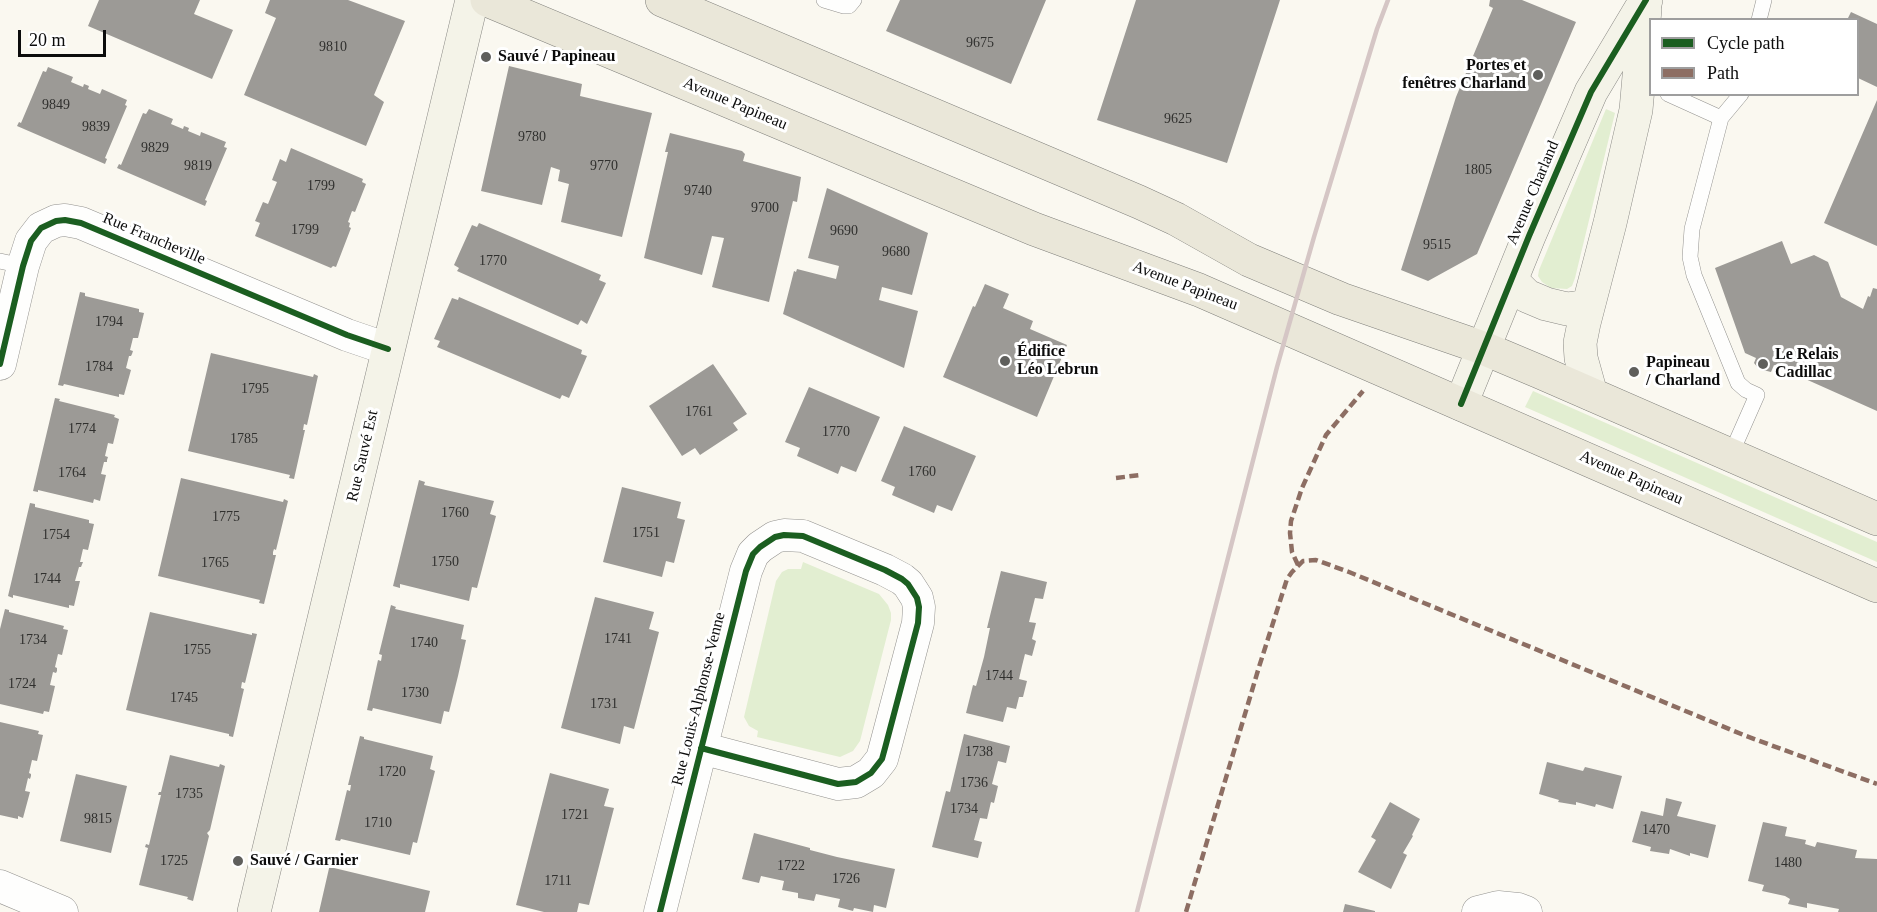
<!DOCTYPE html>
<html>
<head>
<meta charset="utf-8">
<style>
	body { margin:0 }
	#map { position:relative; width:1877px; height:912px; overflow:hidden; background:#faf8f0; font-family:Georgia,serif }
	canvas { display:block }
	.legend { position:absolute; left:1649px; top:18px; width:210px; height:78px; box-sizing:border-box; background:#fff; border:2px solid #9e9e9e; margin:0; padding:8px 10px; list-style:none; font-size:18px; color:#0c0c0c }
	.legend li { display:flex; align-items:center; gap:12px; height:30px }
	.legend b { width:30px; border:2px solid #9e9e9e }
	.scale { position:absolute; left:18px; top:30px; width:88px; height:27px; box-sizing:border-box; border:3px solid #0c0c0c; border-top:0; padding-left:8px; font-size:18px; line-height:21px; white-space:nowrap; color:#0c0c0c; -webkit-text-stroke:4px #fff; paint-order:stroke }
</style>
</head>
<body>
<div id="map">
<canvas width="1877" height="912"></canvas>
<ul class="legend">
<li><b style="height:8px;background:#1b5e20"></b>Cycle path</li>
<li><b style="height:8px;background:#8d6e63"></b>Path</li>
</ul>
<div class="scale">20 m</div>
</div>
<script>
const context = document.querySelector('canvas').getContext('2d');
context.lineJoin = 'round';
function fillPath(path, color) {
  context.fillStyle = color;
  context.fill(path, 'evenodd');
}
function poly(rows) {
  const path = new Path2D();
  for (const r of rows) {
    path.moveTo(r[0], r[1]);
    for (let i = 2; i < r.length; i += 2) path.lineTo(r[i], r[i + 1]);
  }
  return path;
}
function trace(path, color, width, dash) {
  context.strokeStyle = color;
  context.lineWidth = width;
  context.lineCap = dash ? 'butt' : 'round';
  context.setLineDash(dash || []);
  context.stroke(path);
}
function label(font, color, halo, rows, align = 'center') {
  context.font = font + ' Georgia,serif';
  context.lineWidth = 6;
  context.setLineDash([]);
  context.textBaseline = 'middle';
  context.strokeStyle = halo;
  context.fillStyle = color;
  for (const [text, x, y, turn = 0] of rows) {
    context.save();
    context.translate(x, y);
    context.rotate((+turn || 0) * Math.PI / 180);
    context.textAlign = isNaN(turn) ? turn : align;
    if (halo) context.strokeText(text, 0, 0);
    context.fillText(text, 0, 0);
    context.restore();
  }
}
fillPath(poly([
	[1606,109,1615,113,1575,278,1572,286,1567,289,1551,288,1542,282,1538,276,1539,270],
	[1533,391,1877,542,1877,562,1525,407],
	[803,562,879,594,888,605,891,613,891,620,860,741,853,751,840,757,757,737,758,731,749,726,744,717,776,581,782,572,788,569,801,569]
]), '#e2eed1');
fillPath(poly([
	[99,0,200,0,194,14,233,30,212,79,88,26],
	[270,0,348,0,405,21,374,95,384,102,366,146,244,95,276,18,265,13],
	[900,0,1046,0,1011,84,886,31],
	[1136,0,1280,0,1227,163,1097,120],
	[1490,0,1522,0,1576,22,1477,254,1428,281,1401,270,1456,97,1493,8,1489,6],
	[1851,12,1877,24,1877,87,1858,78,1858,20,1847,20],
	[509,66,582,84,580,96,652,113,622,237,561,222,569,184,558,181,560,170,551,167,542,205,481,191],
	[48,67,73,77,71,82,83,87,84,84,89,86,88,89,100,94,102,89,127,100,125,105,127,106,105,158,107,159,105,164,17,126,19,122,21,123,43,71,46,72],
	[1877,100,1877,246,1824,223],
	[149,109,173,119,171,124,183,129,184,126,189,128,188,131,200,136,201,132,226,142,224,147,227,148,205,200,207,201,205,206,117,168,119,164,121,165,143,113,146,114],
	[670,133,742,151,745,154,743,161,801,177,797,202,793,201,769,302,712,287,724,238,712,236,702,275,644,258,668,152,665,152],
	[291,148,363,179,362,182,366,184,355,212,352,211,348,222,350,223,349,227,351,228,336,267,333,266,331,268,255,236,260,223,255,221,263,202,268,204,277,182,272,180,280,159,286,162],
	[827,188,928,233,912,295,882,287,879,300,918,311,904,368,783,314,794,271,796,272,797,269,836,279,839,266,808,258],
	[479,223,601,275,599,280,606,283,587,324,581,320,578,325,457,271,459,268,454,265,472,225,477,227],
	[1782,241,1791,264,1814,255,1828,262,1841,297,1863,309,1868,296,1870,297,1873,288,1877,289,1877,411,1774,365,1771,372,1759,369,1754,363,1756,358,1745,353,1715,268],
	[985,284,1009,294,1003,308,1033,321,1030,329,1067,345,1037,417,943,377,973,306,975,307],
	[80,292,85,293,85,296,139,309,139,312,144,313,138,338,133,338,130,350,133,351,132,354,131,356,129,356,126,368,131,370,124,395,119,394,119,397,64,384,63,386,58,385],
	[459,297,582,350,581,354,587,356,569,398,562,395,560,399,437,347,440,341,434,339,452,298,458,300],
	[211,353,313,377,314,374,318,376,307,425,304,424,303,430,305,430,294,479,289,478,290,475,188,451],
	[713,364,747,414,733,423,738,430,700,455,695,448,682,456,649,406],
	[809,387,880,417,856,472,841,466,838,474,797,456,800,448,785,442],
	[55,398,60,399,59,401,115,415,114,417,119,419,113,444,108,443,105,456,108,457,107,460,107,462,104,462,101,474,106,475,100,501,94,499,93,503,38,490,38,492,33,491],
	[904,426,976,456,952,511,937,505,934,513,892,495,895,487,881,481],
	[181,478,283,502,284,499,288,501,276,550,274,549,273,552,273,555,276,555,264,604,259,603,260,600,158,576],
	[419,480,425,482,424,485,494,501,490,514,496,516,477,588,472,587,469,601,400,584,400,588,393,586],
	[622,487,681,502,677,518,685,520,674,563,666,561,662,577,603,562],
	[30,503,35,504,35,507,89,520,89,523,94,524,88,550,83,549,80,562,83,562,81,567,79,567,75,581,80,581,74,606,69,605,69,608,13,595,13,598,8,596],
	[1001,571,1047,582,1043,599,1035,598,1029,622,1036,623,1032,639,1036,641,1032,656,1025,654,1022,666,1019,679,1027,681,1023,697,1019,697,1016,709,1007,707,1003,722,966,713,973,685,976,686,984,657,990,628,987,628],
	[595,597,654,612,649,629,659,632,634,729,624,726,620,744,561,728],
	[391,605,396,607,395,609,464,625,461,639,466,640,458,676,449,712,444,711,441,724,373,708,372,711,367,710,378,660,381,661,382,655,379,654],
	[5,609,9,610,9,612,64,626,63,629,68,630,62,655,58,654,55,667,57,668,57,671,56,673,53,672,50,685,55,686,49,712,44,711,43,714,0,704,0,629],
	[150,612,252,635,252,633,257,634,245,683,242,682,241,688,244,689,233,737,229,736,229,734,126,710],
	[0,722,39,731,38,734,43,735,37,761,32,760,29,773,31,774,31,776,30,779,28,778,25,791,30,792,23,818,18,816,18,819,0,815],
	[964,734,1010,746,1006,763,998,761,992,784,998,786,994,803,991,802,987,819,980,818,974,840,982,842,978,858,932,847,946,791,950,792],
	[360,736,364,737,364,739,433,756,430,769,435,771,417,843,413,842,410,855,341,839,340,841,335,840,347,790,350,791,351,785,348,785],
	[170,755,219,767,220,764,225,766,210,830,207,833,209,836,193,901,187,899,188,897,139,885,148,848,145,847,146,844,149,845,161,795,158,795,159,792,161,792],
	[1547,762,1583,771,1585,767,1622,776,1613,809,1596,804,1595,807,1576,802,1576,805,1558,802,1559,800,1539,794],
	[550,773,609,789,604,806,614,808,589,905,579,903,577,912,544,912,516,905],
	[76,774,127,786,111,853,60,841],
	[1666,798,1682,802,1677,816,1716,825,1708,858,1690,853,1690,856,1670,849,1669,854,1650,851,1651,847,1632,842,1641,811,1663,816],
	[1390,802,1420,819,1412,835,1413,836,1403,853,1407,855,1391,889,1358,872,1376,840,1371,837],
	[1763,822,1787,827,1785,836,1806,840,1805,844,1815,847,1817,842,1857,850,1855,858,1877,859,1877,912,1838,912,1839,909,1807,903,1807,908,1788,904,1790,899,1785,896,1762,891,1764,885,1748,881],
	[754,833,810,848,810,850,837,857,895,869,886,908,874,905,873,912,854,908,853,911,838,907,840,899,816,894,814,901,798,898,798,893,782,890,784,881,761,876,759,883,742,879],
	[330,864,335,866,334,868,430,891,425,912,319,912],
	[1345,904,1375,911,1375,912,1343,912]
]), '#9c9a96');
const lane = poly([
	[824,0,844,6,849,6,854,0],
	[1759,20,1764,0],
	[1668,94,1721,118,1692,229,1690,257,1694,275,1738,383,1746,390,1757,395,1731,454],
	[1721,118,1741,94],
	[0,261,23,266]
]);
const street = poly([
	[0,364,23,266,31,241,41,228,56,221,65,220,81,223,347,335,388,349],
	[0,886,62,912],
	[660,912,746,571,753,554,760,547,775,537,784,535,803,536,885,570,902,579,908,584,917,598,919,607,918,623,885,748,882,759,871,773,856,782,838,784,701,748],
	[1478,912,1498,907,1518,909,1526,912]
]);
const secondary = poly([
	[1511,280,1527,296,1546,304,1567,309,1588,306],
	[1591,394,1581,358,1580,343,1584,323,1610,223,1636,110,1645,9],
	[1461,404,1529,236,1591,92,1646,0],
	[254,912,472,0]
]);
const primary = poly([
	[487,0,1034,229,1199,290,1877,586],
	[662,0,1139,202,1176,219,1249,260,1341,299,1483,348,1540,372,1877,519]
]);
trace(lane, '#93928f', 16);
trace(street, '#93928f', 33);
trace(secondary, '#8a8985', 34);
trace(primary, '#80807c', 34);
trace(lane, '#fefefd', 15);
trace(street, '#fefefd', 32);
trace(secondary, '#f4f3e8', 33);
trace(primary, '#eae7d9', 33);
trace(poly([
	[1137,912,1277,367,1314,237,1377,29,1388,0]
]), '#d5c6c5', 4.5);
trace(poly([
	[1116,478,1140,475],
	[1298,565,1292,552,1290,533,1291,521,1302,488,1326,435,1363,391],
	[1186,912,1259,667,1287,579,1292,572,1303,561,1316,560,1349,572,1746,736,1877,784]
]), '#8d6e63', 4.5, [9, 4.5]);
trace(poly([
	[0,364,23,266,31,241,41,228,56,221,65,220,81,223,347,335,388,349],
	[1461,404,1529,236,1591,92,1646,0],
	[660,912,746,571,753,554,760,547,775,537,784,535,803,536,885,570,902,579,908,584,917,598,919,607,918,623,885,748,882,759,871,773,856,782,838,784,701,748]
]), '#1b5e20', 6);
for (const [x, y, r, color] of [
	[486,57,6,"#5f5f5c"],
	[1538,75,6,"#5f5f5c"],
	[1005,361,6,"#5f5f5c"],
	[1763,364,6,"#5f5f5c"],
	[1634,372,6,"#5f5f5c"],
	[238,861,6,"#5f5f5c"]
]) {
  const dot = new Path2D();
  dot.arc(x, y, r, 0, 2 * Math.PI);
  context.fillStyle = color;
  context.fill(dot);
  trace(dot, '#fff', 2);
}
label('14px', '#30302e', null, [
	["9675",980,43],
	["9810",333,47],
	["9849",56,105],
	["9625",1178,119],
	["9839",96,127],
	["9780",532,137],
	["9829",155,148],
	["9819",198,166],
	["9770",604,166],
	["1805",1478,170],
	["1799",321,186],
	["9740",698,191],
	["9700",765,208],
	["1799",305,230],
	["9690",844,231],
	["9515",1437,245],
	["9680",896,252],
	["1770",493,261],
	["1794",109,322],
	["1784",99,367],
	["1795",255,389],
	["1761",699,412],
	["1774",82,429],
	["1770",836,432],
	["1785",244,439],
	["1760",922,472],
	["1764",72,473],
	["1760",455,513],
	["1775",226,517],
	["1751",646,533],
	["1754",56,535],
	["1750",445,562],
	["1765",215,563],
	["1744",47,579],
	["1741",618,639],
	["1734",33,640],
	["1740",424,643],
	["1755",197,650],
	["1744",999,676],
	["1724",22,684],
	["1730",415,693],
	["1745",184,698],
	["1731",604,704],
	["1738",979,752],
	["1720",392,772],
	["1736",974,783],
	["1735",189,794],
	["1734",964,809],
	["1721",575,815],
	["9815",98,819],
	["1710",378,823],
	["1470",1656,830],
	["1725",174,861],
	["1480",1788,863],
	["1722",791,866],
	["1726",846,879],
	["1711",558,881]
]);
label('bold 16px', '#0c0c0c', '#fff', [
	["Sauvé / Papineau",498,57],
	["Portes et",1526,66,"right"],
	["fenêtres Charland",1526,84,"right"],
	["Édifice",1017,352],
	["Léo Lebrun",1017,370],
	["Le Relais",1775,355],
	["Cadillac",1775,373],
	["Papineau",1646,363],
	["/ Charland",1646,381],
	["Sauvé / Garnier",250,861]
], 'left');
label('16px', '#0c0c0c', '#fff', [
	["Avenue Papineau",735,104,23],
	["Avenue Charland",1533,193,-67],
	["Rue Francheville",154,239,23],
	["Avenue Papineau",1185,286,21],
	["Rue Sauvé Est",363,456,-77],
	["Avenue Papineau",1631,478,24],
	["Rue Louis-Alphonse-Venne",699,699,-76]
]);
</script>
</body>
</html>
